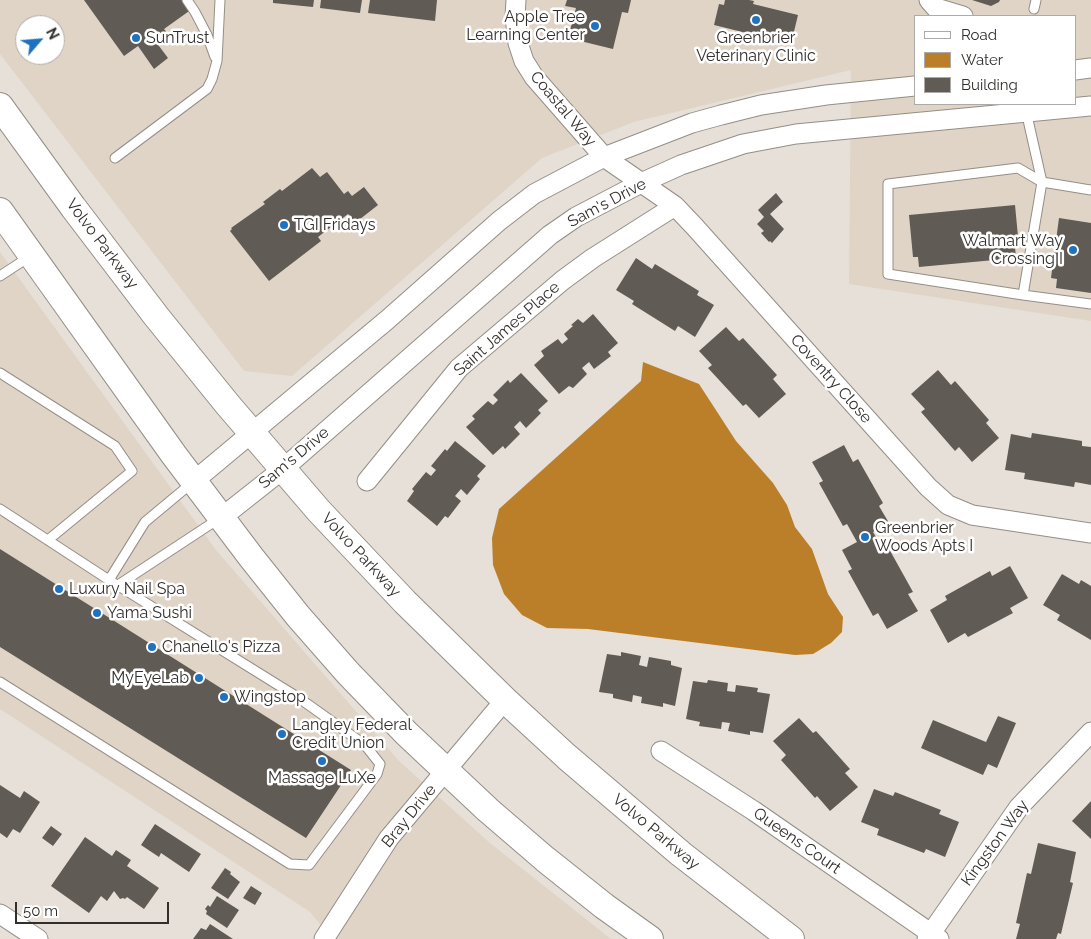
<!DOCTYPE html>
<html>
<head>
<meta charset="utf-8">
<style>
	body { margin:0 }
	#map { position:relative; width:1091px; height:939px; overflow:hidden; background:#e7e0d8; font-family:Raleway,sans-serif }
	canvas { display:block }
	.legend { position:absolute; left:914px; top:15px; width:162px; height:90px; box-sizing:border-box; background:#fff; border:1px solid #adabaa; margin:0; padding:6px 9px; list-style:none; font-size:15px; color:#312e2b }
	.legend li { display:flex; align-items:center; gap:10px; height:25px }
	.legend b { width:25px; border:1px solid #adabaa }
	.north { position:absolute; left:15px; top:15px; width:50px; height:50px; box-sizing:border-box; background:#fff; border:1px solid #adabaa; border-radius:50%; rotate:63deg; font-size:14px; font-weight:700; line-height:20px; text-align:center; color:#312e2b }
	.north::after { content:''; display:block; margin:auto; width:18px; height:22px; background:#1e72c0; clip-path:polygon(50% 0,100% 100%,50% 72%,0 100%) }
	.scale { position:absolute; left:15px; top:902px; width:154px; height:22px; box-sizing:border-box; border:2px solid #312e2b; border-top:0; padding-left:6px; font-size:15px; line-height:18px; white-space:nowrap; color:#312e2b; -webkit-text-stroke:4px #fff; paint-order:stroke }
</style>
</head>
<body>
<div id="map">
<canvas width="1091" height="939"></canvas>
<ul class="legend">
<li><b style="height:6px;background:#fff"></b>Road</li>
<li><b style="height:14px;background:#bb7f2a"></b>Water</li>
<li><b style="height:14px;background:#605b54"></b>Building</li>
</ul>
<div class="north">N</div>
<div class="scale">50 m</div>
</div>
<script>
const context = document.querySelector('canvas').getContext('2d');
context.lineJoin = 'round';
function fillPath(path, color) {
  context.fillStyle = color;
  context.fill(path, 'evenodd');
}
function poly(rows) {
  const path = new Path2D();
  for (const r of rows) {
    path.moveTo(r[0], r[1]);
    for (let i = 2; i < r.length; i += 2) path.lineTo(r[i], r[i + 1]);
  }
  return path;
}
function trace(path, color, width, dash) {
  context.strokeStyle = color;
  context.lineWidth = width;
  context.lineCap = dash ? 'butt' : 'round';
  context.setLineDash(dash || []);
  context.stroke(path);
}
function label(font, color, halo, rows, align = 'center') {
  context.font = font + ' Raleway,sans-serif';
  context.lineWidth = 5;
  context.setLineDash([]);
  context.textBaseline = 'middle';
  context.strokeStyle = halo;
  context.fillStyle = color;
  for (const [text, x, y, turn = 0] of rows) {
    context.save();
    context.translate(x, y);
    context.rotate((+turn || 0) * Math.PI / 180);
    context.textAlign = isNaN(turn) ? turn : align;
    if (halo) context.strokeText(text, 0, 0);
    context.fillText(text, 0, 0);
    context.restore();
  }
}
fillPath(poly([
	[0,0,1091,0,1091,321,849,284,851,70,634,122,542,158,292,376,244,371,0,54],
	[915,16,1075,16,1075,104,915,104],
	[25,25,55,25,55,55,25,55],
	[0,252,216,550,399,761,490,843,611,939,332,939,310,912,0,709]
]), '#e0d4c7');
fillPath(poly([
	[643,362,699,384,736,441,773,483,787,505,795,527,812,549,828,594,843,617,842,632,831,643,813,654,795,655,588,629,547,628,522,615,504,594,493,565,492,538,499,509,641,381]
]), '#bb7f2a');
fillPath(poly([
	[84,0,185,0,192,9,164,29,168,34,156,42,168,58,154,69,138,46,124,56],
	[273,0,314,0,313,7,273,3],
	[321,0,362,0,360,13,320,8],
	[370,0,437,0,435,21,368,13],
	[567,0,631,0,628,13,622,12,613,49,568,38,576,8,565,6],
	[725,0,749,0,754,1,753,4,798,15,791,44,714,25,719,4,724,5],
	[972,0,1000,0,999,2,991,6],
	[312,168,320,177,327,172,344,194,348,191,352,196,364,187,378,205,355,223,348,214,318,237,321,241,269,281,230,231,232,229,231,228,265,204,263,202,280,189,282,191],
	[776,193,783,202,770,214,784,229,772,243,770,241,769,242,761,233,764,231,757,224,764,217,758,210],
	[1015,205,1019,247,1015,247,1016,258,919,267,918,257,913,257,909,215],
	[1059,218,1091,223,1091,293,1056,288,1057,279,1051,278],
	[636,258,652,269,655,264,699,291,697,295,714,305,695,337,678,326,675,331,632,304,634,301,616,290],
	[593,314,618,343,608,352,611,356,594,369,589,362,582,368,587,374,573,388,569,386,559,394,534,365,544,356,541,351,558,339,562,344,568,339,564,334,573,326,571,325,578,319,583,323],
	[726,327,739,341,743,338,777,375,773,379,786,394,759,418,746,404,743,406,708,368,712,365,699,351],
	[938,370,951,385,955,381,989,420,986,423,999,438,972,462,959,447,955,451,921,412,925,409,911,394],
	[521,373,548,401,538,410,541,413,526,428,520,421,514,427,520,434,505,449,503,446,493,455,466,427,475,419,472,416,488,401,493,405,498,400,493,395,508,380,510,383],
	[1032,433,1082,441,1082,446,1091,447,1091,485,1075,482,1074,487,1024,479,1025,473,1005,470,1011,434,1031,438],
	[455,441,486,466,477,476,480,479,467,495,461,489,455,496,461,501,448,518,445,516,437,526,407,501,414,491,412,489,426,472,431,476,436,470,431,466,445,449,447,451],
	[844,445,853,462,858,459,883,503,879,506,889,523,873,532,884,550,888,547,913,592,908,594,918,611,887,629,878,613,873,616,848,571,852,569,842,550,857,542,847,524,843,526,819,483,823,481,812,462],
	[0,549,351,770,306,838,0,647],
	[1010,566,1028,598,1010,608,1013,613,968,637,965,633,948,643,930,610,947,600,945,596,990,571,992,576],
	[1062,574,1079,584,1081,580,1091,586,1091,640,1057,620,1060,615,1043,605],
	[621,652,641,656,639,665,647,667,649,657,671,661,671,665,682,668,675,706,663,703,663,707,641,703,642,697,633,695,632,702,613,698,613,694,599,692,607,654,621,656],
	[708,680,728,683,727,691,735,692,736,685,758,688,757,692,770,694,763,733,750,731,750,735,728,731,730,723,722,722,721,729,699,726,700,722,686,719,693,681,707,683],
	[998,716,1016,723,997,768,988,764,983,775,921,748,933,720,986,742],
	[799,718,813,733,816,731,850,769,845,773,858,787,830,811,817,796,815,798,781,760,786,755,773,741],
	[0,785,20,798,24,791,40,802,20,833,13,829,7,838,0,833],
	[874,789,893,796,895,792,941,810,939,814,959,822,945,857,926,849,924,853,877,835,879,829,861,822],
	[1091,801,1091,839,1072,821],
	[155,824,201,854,189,872,161,853,159,857,141,845],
	[51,826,62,834,53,846,42,838],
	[85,837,112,856,116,850,131,860,127,866,159,888,144,909,127,897,125,899,123,898,120,899,114,891,107,901,101,896,89,913,51,886],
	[1038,843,1076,852,1070,882,1073,883,1061,934,1058,933,1056,939,1016,939,1020,924,1016,923,1027,873,1031,874],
	[225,868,231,872,230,874,240,882,228,899,211,888],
	[251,886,262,893,255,905,243,898],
	[217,896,239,910,227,928,206,914,207,911,205,909,208,905,210,907],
	[210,924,233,939,193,939,201,928,206,930]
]), '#605b54');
const lane = poly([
	[187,0,195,12,207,35,215,57],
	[1034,9,1036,0],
	[1026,111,1042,182,1023,295,1091,304],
	[115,158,207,89,212,79,217,61,220,0],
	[0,276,29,257],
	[1023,295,888,274,888,184,1018,168,1042,182,1091,190],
	[0,373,115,446,132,471,48,540],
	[0,509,109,580,299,698,365,745,380,764,377,774,309,865,290,864,0,682],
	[109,580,145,522,193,482],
	[118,585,220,518]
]);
const street = poly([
	[516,0,515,17,518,43,524,61,534,77,604,157,675,206,694,226,928,487,948,505,972,515,1091,533],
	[929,0,936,8,963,16],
	[1075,70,1091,68],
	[194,481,387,320,499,221,534,194,604,157,692,123,721,115,761,105,826,95,915,86],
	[367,481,459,368,563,280,593,258,675,206],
	[221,518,283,469,550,235,576,217,641,183,681,165,743,144,796,134,1091,106],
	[661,751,754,811,939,939],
	[0,914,38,939],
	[324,939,389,838,505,700],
	[927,939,1019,807,1091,732]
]);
const secondary = poly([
	[0,106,73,207,156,316,228,405,319,511,405,602,505,700,567,757,681,854,791,939],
	[0,211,174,455,251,557,298,616,348,673,406,733,488,810,545,859,604,906,650,939]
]);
trace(lane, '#948e87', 11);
trace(street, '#948e87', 21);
trace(secondary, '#948e87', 28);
trace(lane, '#fff', 9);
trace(street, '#fff', 19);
trace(secondary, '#fff', 26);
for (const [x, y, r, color] of [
	[756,20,5,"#1e72c0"],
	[595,26,5,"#1e72c0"],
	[136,38,5,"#1e72c0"],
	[284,225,5,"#1e72c0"],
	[1073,250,5,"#1e72c0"],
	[865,537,5,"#1e72c0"],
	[59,589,5,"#1e72c0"],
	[97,613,5,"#1e72c0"],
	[152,647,5,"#1e72c0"],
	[199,678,5,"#1e72c0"],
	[224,697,5,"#1e72c0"],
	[282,734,5,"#1e72c0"],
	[322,761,5,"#1e72c0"]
]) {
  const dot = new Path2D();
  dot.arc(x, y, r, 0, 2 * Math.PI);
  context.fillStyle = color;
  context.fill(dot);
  trace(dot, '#fff', 2);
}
label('16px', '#312e2b', '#fff', [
	["Apple Tree",585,17,"right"],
	["Learning Center",585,35,"right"],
	["SunTrust",146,38],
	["Greenbrier",756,38,"center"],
	["Veterinary Clinic",756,56,"center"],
	["TGI Fridays",294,225],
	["Walmart Way",1063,241,"right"],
	["Crossing I",1063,259,"right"],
	["Greenbrier",875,528],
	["Woods Apts I",875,546],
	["Luxury Nail Spa",69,589],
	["Yama Sushi",107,613],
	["Chanello's Pizza",162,647],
	["MyEyeLab",189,678,"right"],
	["Wingstop",234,697],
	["Langley Federal",292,725],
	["Credit Union",292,743],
	["Massage LuXe",322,778,"center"]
], 'left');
label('16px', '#312e2b', '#fff', [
	["Coastal Way",563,109,50],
	["Sam's Drive",607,203,-28],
	["Volvo Parkway",102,244,53],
	["Saint James Place",507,329,-41],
	["Coventry Close",831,379,48],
	["Sam's Drive",294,458,-40],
	["Volvo Parkway",361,555,47],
	["Bray Drive",409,816,-51],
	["Volvo Parkway",656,832,40],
	["Queens Court",797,841,35],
	["Kingston Way",995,843,-54]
]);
</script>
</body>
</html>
